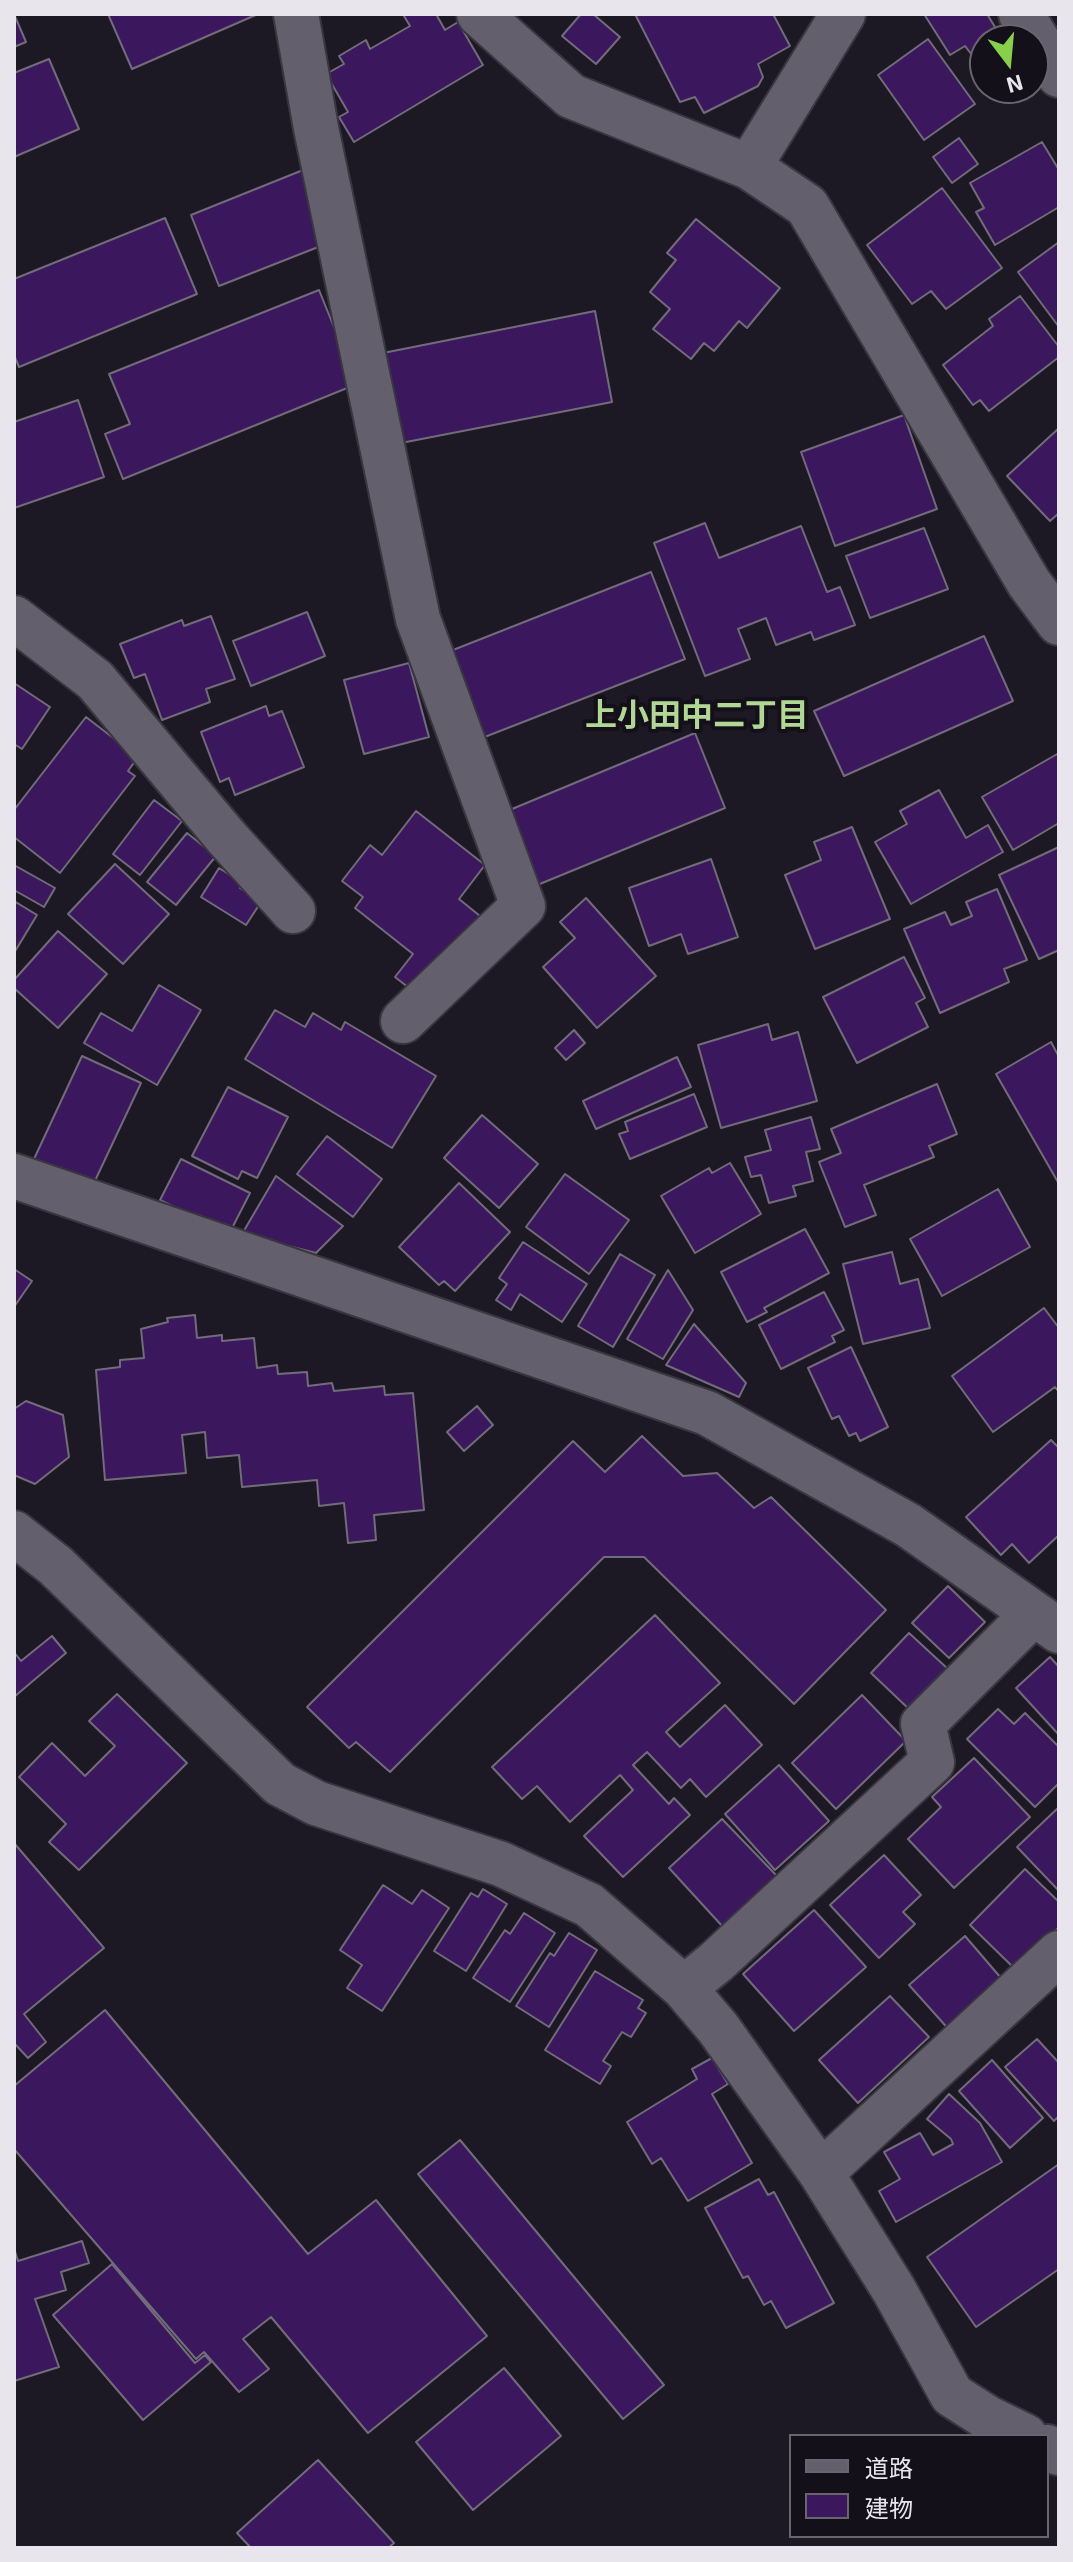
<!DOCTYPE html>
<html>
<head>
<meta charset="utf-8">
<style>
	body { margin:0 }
	#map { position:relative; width:1073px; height:2562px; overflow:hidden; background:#1d1924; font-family:"Exo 2","Noto Sans JP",sans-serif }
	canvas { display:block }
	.frame { position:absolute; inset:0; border:16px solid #e8e5ed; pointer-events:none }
	.legend { position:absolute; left:789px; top:2434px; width:260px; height:104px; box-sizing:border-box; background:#14101a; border:2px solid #69656e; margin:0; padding:10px 14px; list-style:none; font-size:24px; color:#e8e5ed }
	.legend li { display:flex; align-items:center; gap:16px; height:40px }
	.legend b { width:40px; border:2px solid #69656e }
	.north { position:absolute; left:969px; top:24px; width:80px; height:80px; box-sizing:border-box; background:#14101a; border:2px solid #69656e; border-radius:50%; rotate:164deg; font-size:22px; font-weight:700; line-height:32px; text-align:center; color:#e8e5ed }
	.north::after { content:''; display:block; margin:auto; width:28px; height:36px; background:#88cf4a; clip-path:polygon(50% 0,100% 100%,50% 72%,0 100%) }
</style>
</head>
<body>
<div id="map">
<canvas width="1073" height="2562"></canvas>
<div class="frame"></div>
<ul class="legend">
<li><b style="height:10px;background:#645f6c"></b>道路</li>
<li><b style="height:22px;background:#3b185d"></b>建物</li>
</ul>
<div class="north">N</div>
</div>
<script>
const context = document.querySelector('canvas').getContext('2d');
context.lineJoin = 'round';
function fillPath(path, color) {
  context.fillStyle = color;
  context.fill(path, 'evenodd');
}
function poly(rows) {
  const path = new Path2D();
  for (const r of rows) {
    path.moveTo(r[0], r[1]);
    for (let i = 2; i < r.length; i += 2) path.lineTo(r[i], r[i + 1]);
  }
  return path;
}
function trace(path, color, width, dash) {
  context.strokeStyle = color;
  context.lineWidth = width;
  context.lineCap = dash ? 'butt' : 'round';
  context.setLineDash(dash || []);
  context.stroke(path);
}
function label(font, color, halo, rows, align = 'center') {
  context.font = font + ' "Exo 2","Noto Sans JP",sans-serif';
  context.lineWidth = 8;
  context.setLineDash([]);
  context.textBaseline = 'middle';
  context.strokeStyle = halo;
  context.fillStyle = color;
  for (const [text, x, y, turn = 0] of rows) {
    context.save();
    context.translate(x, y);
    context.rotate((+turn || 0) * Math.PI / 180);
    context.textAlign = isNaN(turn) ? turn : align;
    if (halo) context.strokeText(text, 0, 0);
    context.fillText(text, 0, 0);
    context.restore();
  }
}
const building = poly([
	[14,14,26,42,14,47,14,14],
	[108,14,258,14,132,69,108,14],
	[407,14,436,14,445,30,458,22,483,65,354,142,339,117,348,112,326,74,344,64,339,56,366,40,370,49,410,26,404,16,407,14],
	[581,14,593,14,620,37,596,64,562,36,581,14],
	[635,14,773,14,790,46,758,64,763,77,758,86,704,113,695,97,680,102,635,14],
	[924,14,987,14,1003,40,985,40,985,60,979,64,965,46,950,55,924,14],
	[928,39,975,104,924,140,878,75,928,39],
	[49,59,79,129,14,157,14,73,49,59],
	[959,138,978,164,952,183,933,157,959,138],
	[1042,142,1059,170,1059,207,995,245,976,212,984,208,970,183,1042,142],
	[308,168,336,240,219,286,191,215,308,168],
	[942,188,1002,268,946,309,931,291,912,304,867,245,942,188],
	[165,218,197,294,19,367,14,355,14,279,165,218],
	[696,219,780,288,747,328,739,321,714,351,704,343,691,359,653,329,670,309,650,292,676,260,667,253,696,219],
	[1059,242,1059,327,1018,272,1059,242],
	[319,290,357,384,123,479,105,434,130,424,109,374,319,290],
	[1020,296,1059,347,1059,357,989,411,980,400,973,405,943,365,993,326,989,319,1020,296],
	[595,311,612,402,401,443,383,353,595,311],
	[78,400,104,477,14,508,14,422,78,400],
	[904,415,937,509,835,546,801,452,904,415],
	[1059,428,1059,513,1050,521,1007,476,1059,428],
	[705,523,719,558,801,526,827,592,840,587,855,625,814,640,811,632,776,645,766,618,738,629,750,659,705,676,654,543,705,523],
	[924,528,948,589,870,618,846,556,924,528],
	[651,572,685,659,482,738,448,652,651,572],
	[307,612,325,656,251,686,233,641,307,612],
	[211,616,235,679,206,689,210,702,162,720,145,674,134,678,120,644,182,620,184,626,211,616],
	[984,636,1013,701,844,776,814,711,984,636],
	[409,663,429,737,364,754,344,680,409,663],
	[14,683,50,707,22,749,14,744,14,683],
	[266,706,269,716,282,711,304,767,235,795,229,778,220,782,201,732,266,706],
	[86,717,138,757,128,771,135,776,60,873,14,837,14,810,86,717],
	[695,733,725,808,530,888,500,814,695,733],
	[1059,753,1059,823,1013,850,982,797,1059,753],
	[939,790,966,838,988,825,1003,852,911,904,875,842,907,824,900,811,939,790],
	[154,800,182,821,140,875,113,854,154,800],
	[416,811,485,865,459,899,480,916,418,995,395,977,413,954,355,908,363,897,342,881,370,845,382,855,416,811],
	[852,827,890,919,815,949,785,875,821,860,814,842,852,827],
	[187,833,216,856,176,905,147,882,187,833],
	[1059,847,1059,950,1039,959,999,875,1059,847],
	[711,859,738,937,688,954,681,934,649,946,629,888,711,859],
	[115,864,169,914,123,964,68,914,115,864],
	[14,865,55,888,44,907,14,890,14,865],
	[219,868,243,883,240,888,261,902,246,925,201,897,219,868],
	[997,889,1027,960,1004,969,1009,982,940,1013,904,929,945,912,951,925,972,916,966,902,997,889],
	[586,898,656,976,597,1028,543,967,575,938,560,922,586,898],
	[14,901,37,915,14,953,14,901],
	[58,931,107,974,58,1028,14,988,14,980,58,931],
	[904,957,925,998,916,1003,928,1027,857,1063,823,997,904,957],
	[159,985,201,1010,157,1085,84,1043,101,1013,132,1031,159,985],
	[275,1010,305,1027,313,1013,341,1030,345,1022,436,1076,392,1148,245,1059,275,1010],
	[768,1024,772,1040,798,1032,817,1101,721,1128,698,1045,768,1024],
	[574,1030,585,1043,566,1060,555,1048,574,1030],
	[1051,1042,1059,1057,1059,1184,996,1074,1051,1042],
	[82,1056,141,1083,93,1185,34,1159,82,1056],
	[677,1057,691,1087,596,1129,583,1101,677,1057],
	[937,1084,957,1134,929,1146,934,1157,864,1185,876,1215,845,1227,819,1162,841,1153,831,1129,937,1084],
	[228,1087,288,1117,257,1178,242,1171,238,1179,192,1156,228,1087],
	[694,1094,707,1127,630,1159,619,1134,628,1131,625,1122,694,1094],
	[482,1115,538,1164,499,1208,444,1158,482,1115],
	[811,1117,820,1149,806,1152,813,1181,793,1186,796,1196,769,1203,761,1175,751,1177,745,1157,771,1150,765,1130,811,1117],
	[327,1136,382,1179,353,1217,297,1174,327,1136],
	[181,1159,250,1193,229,1234,160,1200,181,1159],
	[730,1163,761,1214,695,1253,661,1196,709,1168,712,1173,730,1163],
	[565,1174,629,1220,589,1274,526,1227,565,1174],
	[276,1176,343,1226,316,1253,242,1234,276,1176],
	[459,1183,510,1232,455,1291,444,1281,439,1285,399,1247,459,1183],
	[998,1189,1030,1247,942,1296,910,1239,998,1189],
	[805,1229,829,1273,764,1308,767,1312,747,1322,721,1272,805,1229],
	[523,1242,587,1284,562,1322,520,1294,511,1310,496,1300,507,1284,499,1278,523,1242],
	[892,1252,900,1284,918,1279,930,1328,863,1344,843,1264,892,1252],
	[620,1254,655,1275,613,1347,578,1326,620,1254],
	[14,1269,32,1281,14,1307,14,1269],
	[668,1270,693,1310,663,1359,627,1339,668,1270],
	[824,1292,844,1330,832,1336,835,1342,781,1369,759,1325,824,1292],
	[1044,1308,1059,1328,1059,1392,1055,1387,993,1432,952,1376,1044,1308],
	[195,1315,197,1338,222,1335,222,1341,254,1338,257,1368,277,1365,278,1374,307,1372,308,1386,332,1383,334,1391,384,1386,385,1395,413,1393,424,1510,374,1515,376,1540,348,1543,344,1503,319,1506,317,1480,242,1487,239,1455,207,1458,205,1432,182,1435,186,1473,105,1480,96,1370,120,1367,120,1360,144,1358,141,1329,168,1322,167,1318,195,1315],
	[694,1324,746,1383,739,1397,666,1365,694,1324],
	[851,1347,888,1427,860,1441,856,1433,849,1436,839,1416,832,1419,808,1368,851,1347],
	[26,1401,63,1415,69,1457,35,1484,14,1475,14,1409,26,1401],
	[477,1406,493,1425,464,1451,447,1432,477,1406],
	[642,1436,683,1476,717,1473,754,1508,771,1497,886,1610,794,1704,644,1557,604,1557,390,1772,356,1742,349,1748,307,1707,573,1441,605,1472,642,1436],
	[1051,1440,1059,1448,1059,1535,1029,1563,1012,1544,1001,1555,966,1517,1051,1440],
	[948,1586,985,1622,949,1658,912,1623,948,1586],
	[655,1615,720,1683,666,1732,680,1747,725,1705,762,1745,706,1797,690,1779,681,1788,647,1752,633,1765,669,1804,674,1798,690,1815,623,1877,584,1836,633,1790,620,1775,570,1822,537,1786,522,1799,492,1767,655,1615],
	[909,1633,948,1669,910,1710,871,1673,909,1633],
	[52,1636,66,1653,14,1697,14,1652,21,1661,52,1636],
	[1050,1657,1059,1667,1059,1735,1016,1688,1050,1657],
	[117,1694,187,1763,79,1870,49,1842,66,1824,19,1777,52,1743,85,1776,115,1746,89,1721,117,1694],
	[862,1695,906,1741,836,1809,792,1763,862,1695],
	[998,1709,1014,1724,1025,1713,1059,1747,1059,1783,1035,1807,967,1739,998,1709],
	[974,1758,1030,1817,954,1888,908,1839,941,1807,932,1797,974,1758],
	[779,1765,829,1821,775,1870,725,1814,779,1765],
	[1059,1807,1059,1891,1017,1847,1059,1807],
	[722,1819,777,1876,723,1927,669,1868,722,1819],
	[14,1843,104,1948,24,2014,46,2042,28,2058,14,2043,14,1843],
	[884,1855,921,1895,903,1912,915,1924,879,1958,830,1905,884,1855],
	[1025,1869,1059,1902,1059,1927,1016,1970,970,1925,1025,1869],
	[383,1885,412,1904,422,1890,449,1908,382,2011,347,1988,362,1965,340,1950,383,1885],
	[483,1889,507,1904,466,1971,434,1951,471,1893,478,1897,483,1889],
	[814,1910,866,1967,794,2031,743,1974,814,1910],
	[524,1913,555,1933,510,2002,473,1978,505,1930,510,1934,524,1913],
	[569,1933,597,1950,549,2027,516,2006,550,1953,554,1956,569,1933],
	[965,1936,1001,1978,952,2033,909,1985,965,1936],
	[595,1971,643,2000,638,2008,646,2013,631,2037,622,2032,603,2061,611,2066,600,2084,545,2050,595,1971],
	[890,1996,929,2037,858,2103,819,2060,890,1996],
	[105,2010,308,2254,376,2200,487,2336,368,2433,271,2317,243,2339,269,2369,239,2392,204,2352,196,2359,14,2149,14,2086,105,2010],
	[1037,2039,1059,2063,1059,2116,1054,2121,1005,2067,1037,2039],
	[712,2058,728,2084,712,2094,752,2163,688,2201,661,2158,652,2164,627,2122,697,2079,692,2069,712,2058],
	[992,2060,1043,2118,1010,2148,959,2091,992,2060],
	[949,2094,980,2123,1002,2162,896,2222,879,2191,900,2179,884,2152,920,2133,933,2155,953,2144,951,2139,927,2119,949,2094],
	[460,2140,664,2385,623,2419,418,2174,460,2140],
	[1059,2164,1059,2269,976,2327,927,2257,1059,2164],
	[759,2179,768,2195,774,2192,834,2303,786,2328,771,2301,764,2305,748,2276,743,2278,705,2208,759,2179],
	[82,2241,89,2263,61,2272,66,2290,35,2299,59,2367,14,2381,14,2248,18,2261,82,2241],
	[112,2264,195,2363,205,2355,211,2362,143,2420,53,2315,112,2264],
	[504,2368,561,2436,473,2510,416,2442,504,2368],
	[318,2460,394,2543,388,2548,251,2548,237,2533,318,2460]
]);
fillPath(building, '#3b185d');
trace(building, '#716c7a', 2);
const street = poly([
	[296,14,316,128,418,619,523,906,403,1021],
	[479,14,571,96,749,167,807,206,1029,583,1059,623],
	[1021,14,1059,75],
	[749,167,843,14],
	[14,618,95,680,226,837,293,911],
	[14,1176,707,1413,908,1525,1059,1631],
	[14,1533,56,1566,280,1784,316,1803,501,1864,589,1905,684,1988,718,2028,821,2173,894,2290,952,2395,988,2418,1025,2436],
	[684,1988,716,1962,932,1762,923,1724,1033,1614],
	[821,2173,1059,1953],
	[1047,2447,1059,2453]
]);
trace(street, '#38363e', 48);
trace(street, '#645f6c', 44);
label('bold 32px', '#b0d894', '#14101a', [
	["上小田中二丁目",697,715]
]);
</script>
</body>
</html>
